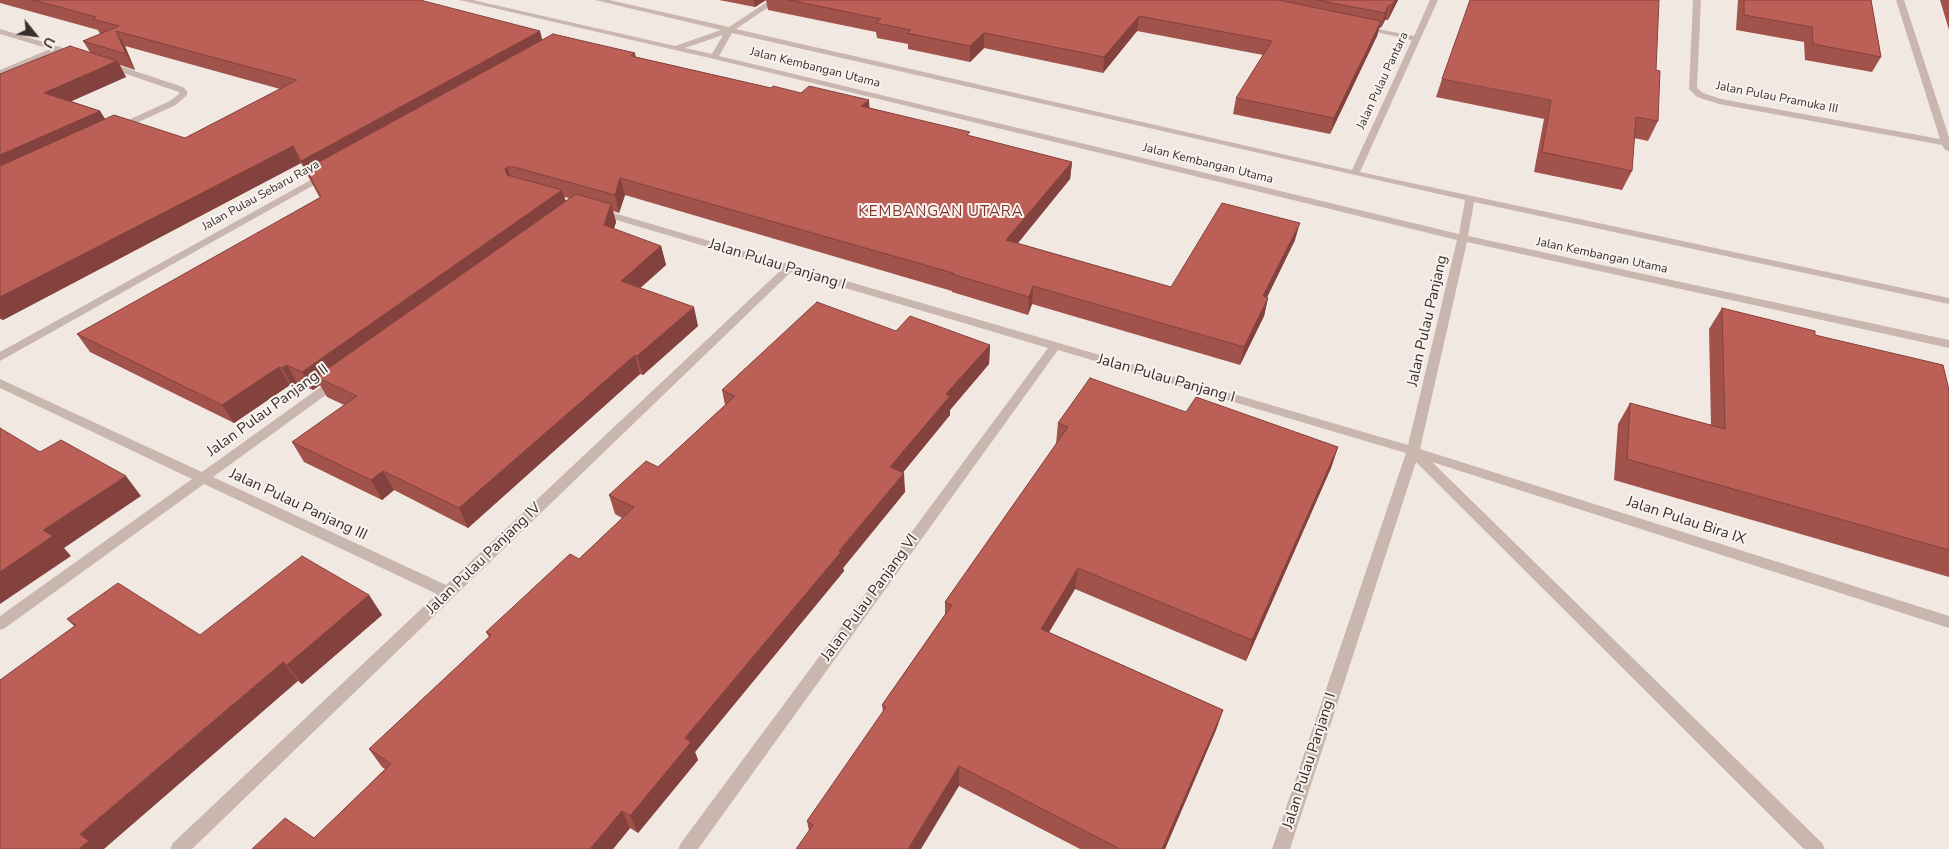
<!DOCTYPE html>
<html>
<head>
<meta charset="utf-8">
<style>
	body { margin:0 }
	#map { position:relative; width:1949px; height:849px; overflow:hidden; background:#f2e8e2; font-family:"Nunito Sans",sans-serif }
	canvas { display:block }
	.north { position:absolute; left:10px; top:10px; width:50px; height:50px; -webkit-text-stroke:4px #f9f3ef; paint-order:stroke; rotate:119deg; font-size:14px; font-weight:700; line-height:20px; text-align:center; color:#392e2c }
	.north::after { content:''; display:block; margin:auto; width:18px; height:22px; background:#392e2c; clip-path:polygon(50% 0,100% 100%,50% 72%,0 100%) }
</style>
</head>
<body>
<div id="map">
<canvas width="1949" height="849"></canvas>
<div class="north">U</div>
</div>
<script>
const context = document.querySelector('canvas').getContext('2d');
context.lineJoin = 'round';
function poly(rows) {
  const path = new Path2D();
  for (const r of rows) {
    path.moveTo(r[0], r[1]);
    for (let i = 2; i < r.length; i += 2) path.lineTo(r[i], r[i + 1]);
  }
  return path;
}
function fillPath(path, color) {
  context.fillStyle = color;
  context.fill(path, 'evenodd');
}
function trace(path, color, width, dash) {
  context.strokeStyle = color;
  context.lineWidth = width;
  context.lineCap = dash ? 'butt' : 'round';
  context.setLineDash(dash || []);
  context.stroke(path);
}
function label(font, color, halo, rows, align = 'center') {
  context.font = font + ' "Nunito Sans",sans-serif';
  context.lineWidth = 4;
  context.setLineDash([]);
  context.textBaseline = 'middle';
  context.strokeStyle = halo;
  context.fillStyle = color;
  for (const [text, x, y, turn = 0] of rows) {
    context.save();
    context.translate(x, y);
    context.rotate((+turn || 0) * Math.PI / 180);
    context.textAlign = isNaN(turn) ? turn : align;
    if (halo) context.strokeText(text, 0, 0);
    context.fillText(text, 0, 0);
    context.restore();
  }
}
fillPath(poly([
	[459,0,473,0,675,46,721,30,595,0,609,0,729,27,770,0,779,0,736,29,1352,170,1412,40,1358,28,1362,26,1414,36,1430,0,1438,0,1360,172,1949,298,1949,304,1474,202,1468,236,1949,340,1949,348,1467,242,1420,449,1949,616,1949,628,1432,462,1822,843,1825,849,1804,849,1416,462,1290,849,1272,849,1406,453,1058,350,698,849,678,849,681,843,1048,348,791,272,192,849,170,849,173,843,437,594,204,484,5,628,0,630,0,616,192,479,0,388,0,379,202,472,333,378,341,378,343,381,341,384,213,477,446,585,782,269,596,214,595,212,600,209,1408,445,1457,240,714,59,459,0],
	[732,33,1465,200,1459,234,719,56,732,33],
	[723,35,712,54,685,48,723,35],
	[1693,0,1701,0,1697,88,1703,93,1721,99,1940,139,1896,0,1904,0,1949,137,1949,151,1945,150,1942,145,1719,104,1697,97,1689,89,1693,0],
	[0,29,80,53,81,55,77,57,58,52,0,75,0,70,50,49,0,34,0,29],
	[105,63,111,63,183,87,187,91,187,95,176,105,121,130,115,130,115,126,170,101,179,94,179,92,105,67,105,63],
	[327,171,332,174,330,176,0,361,0,352,327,171]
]), '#c9b7af');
fillPath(poly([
	[0,0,420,0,542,40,635,53,636,57,771,88,870,108,970,136,1072,162,1070,179,1017,243,1171,287,1295,240,1267,297,1268,298,1264,316,1240,365,1032,304,1028,315,952,292,952,291,625,195,619,213,613,211,616,222,614,229,661,246,666,265,640,288,698,326,643,375,640,374,468,528,394,490,382,500,304,462,292,442,344,405,327,397,320,385,313,390,297,383,292,386,290,385,234,423,90,352,77,334,320,198,301,163,3,320,0,319,0,74,90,52,83,41,100,34,98,30,0,3],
	[125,46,280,89,185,138,105,119,100,111,71,101,126,77,120,65,135,70],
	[564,197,569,198,566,201],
	[719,0,1398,0,1388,20,1385,20,1381,28,1380,27,1377,36,1330,134,1233,114,1236,98,1263,55,1137,31,1103,73,984,48,970,62,908,49,908,44,877,38,876,32,768,10,766,0,755,7],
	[1738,0,1871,0,1881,57,1872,72,1805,60,1804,42,1736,30],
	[1940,0,1949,0,1949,30],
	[1442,79,1658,121,1648,141,1634,138,1632,171,1622,190,1534,172,1544,119,1436,97],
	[1722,308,1815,335,1949,390,1949,577,1614,480,1618,424,1630,403,1711,425,1709,329],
	[896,331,990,345,989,364,950,410,950,415,903,472,905,492,843,568,844,571,695,752,698,760,638,833,630,828,613,849,252,849,314,838,385,769,382,767,369,749,489,637,486,632,579,559,622,518,615,514,609,495,658,467,725,405,722,390],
	[1186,412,1338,447,1331,468,1246,661,1075,589,1049,632,1223,710,1216,730,1165,849,1080,849,959,786,809,831,807,821,883,712,882,705,945,614,945,602,1056,444,1058,423],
	[369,595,382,615,302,684,298,681,74,626,67,619,200,635]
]), '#a1524b');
fillPath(poly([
	[754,0,766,0,755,7],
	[1395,0,1398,0,1388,20,1392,5],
	[1389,5,1385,20,1381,28,1385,13],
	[1139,16,1137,31,1103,73,1104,57],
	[1381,21,1377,36,1330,134,1334,118],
	[116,31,125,46,135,70,126,54],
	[540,31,544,46,306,169,309,178,301,161],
	[984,33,984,48,970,62,970,46],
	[117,61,126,77,54,109,44,93],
	[869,100,870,116,861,106],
	[100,111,110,127,0,177,0,155],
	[293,146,301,163,3,320,0,316,0,297],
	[1072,162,1070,179,1006,258,1006,240],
	[507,167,513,184,507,175,505,169],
	[620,178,625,195,619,213,615,195],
	[562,190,568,208,316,377,320,385,313,390,302,372],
	[611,204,616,222,609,244,604,225],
	[1300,223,1295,240,1259,314,1263,296],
	[661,246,666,265,627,300,621,281],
	[1033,286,1032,304,1028,315,1029,297],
	[1268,298,1264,316,1240,365,1244,347],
	[694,307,698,326,643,375,637,356],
	[990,345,989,364,950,410,950,415,892,486,890,467,946,394],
	[635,355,640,374,468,528,459,508],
	[287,365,297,383,292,386,282,368],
	[279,367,290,385,234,423,222,405],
	[1338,447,1331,468,1246,661,1252,640],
	[383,471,394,490,382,500,371,480],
	[904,473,905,492,843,568,844,571,695,752,698,760,638,833,630,816,685,738],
	[126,476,141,496,64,548,71,556,0,604,0,572,43,530],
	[1078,568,1075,589,1039,649,1041,629],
	[369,595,382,615,302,684,287,665],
	[283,662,298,681,104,849,79,849,80,834],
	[1223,710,1216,730,1165,849,1162,849],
	[959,766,959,786,921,849,908,849],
	[622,811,630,828,613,849,590,849]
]), '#83423d');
const building = poly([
	[33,0,420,0,540,31,301,161,293,146,0,297,0,166,114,115,185,138,297,80,116,31,126,54,83,41,119,26,92,19,96,17,33,0],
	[789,0,1278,0,1381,21,1334,118,1236,98,1272,41,1139,16,1104,57,984,33,970,46,907,33,911,30,876,23,881,19,789,0],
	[1317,0,1395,0,1392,5,1389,5,1385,13,1317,0],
	[1470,0,1659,0,1656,70,1660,71,1658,121,1636,117,1632,171,1542,152,1551,100,1442,79,1470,0],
	[1744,0,1871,0,1881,57,1813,44,1812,27,1744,15,1744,0],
	[553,34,635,53,631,56,771,88,773,86,801,93,809,86,869,100,861,106,970,132,967,135,1072,162,1006,240,1171,287,1222,203,1300,223,1263,296,1268,298,1244,347,1033,286,1029,297,952,274,953,273,620,178,615,195,514,167,507,167,505,169,507,175,562,190,302,372,287,365,282,368,279,367,222,405,77,334,321,197,306,169,553,34],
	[70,46,117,61,44,93,100,111,0,155,0,74,70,46],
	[576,194,611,204,604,225,661,246,621,281,694,307,637,356,635,355,459,508,383,471,371,480,292,442,357,396,316,377,576,194],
	[817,302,896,331,910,316,990,345,946,394,950,396,890,467,904,473,839,551,841,552,685,738,691,742,630,816,622,811,590,849,252,849,285,818,314,838,391,764,369,749,491,635,486,632,570,554,579,559,634,507,609,495,646,461,658,467,735,396,722,390,817,302],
	[1722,308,1815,331,1815,335,1943,365,1949,390,1949,550,1627,459,1630,403,1725,429,1722,308],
	[1090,378,1186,412,1196,397,1338,447,1252,640,1078,568,1041,629,1223,710,1162,849,1120,849,959,766,908,849,796,849,813,825,807,821,886,707,882,705,952,605,945,602,1068,427,1058,423,1090,378],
	[0,428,40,452,61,440,126,476,43,530,53,536,0,572,0,428],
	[302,556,369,595,287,665,283,662,80,834,89,841,79,849,0,849,0,680,76,625,67,619,118,583,200,635,302,556]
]);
fillPath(building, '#bb5f57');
trace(building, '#83423d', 1);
label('12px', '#392e2c', '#f9f3ef', [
	["Jalan Kembangan Utama",815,68,14],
	["Jalan Pulau Pantara",1383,81,-65],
	["Jalan Pulau Pramuka III",1777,98,11],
	["Jalan Kembangan Utama",1208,164,14],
	["Jalan Pulau Sebaru Raya",261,196,-29],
	["Jalan Kembangan Utama",1602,256,12]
]);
context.letterSpacing = '1px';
label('15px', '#81332c', '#f9f3ef', [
	["KEMBANGAN UTARA",941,212]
]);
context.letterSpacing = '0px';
label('15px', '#392e2c', '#f9f3ef', [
	["Jalan Pulau Panjang I",777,265,17],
	["Jalan Pulau Panjang",1428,321,-77],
	["Jalan Pulau Panjang I",1166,379,16],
	["Jalan Pulau Panjang II",268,411,-36],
	["Jalan Pulau Panjang III",298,505,25],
	["Jalan Pulau Bira IX",1686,521,18],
	["Jalan Pulau Panjang IV",484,559,-44],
	["Jalan Pulau Panjang VI",870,598,-54],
	["Jalan Pulau Panjang I",1310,761,-72]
]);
</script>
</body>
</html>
